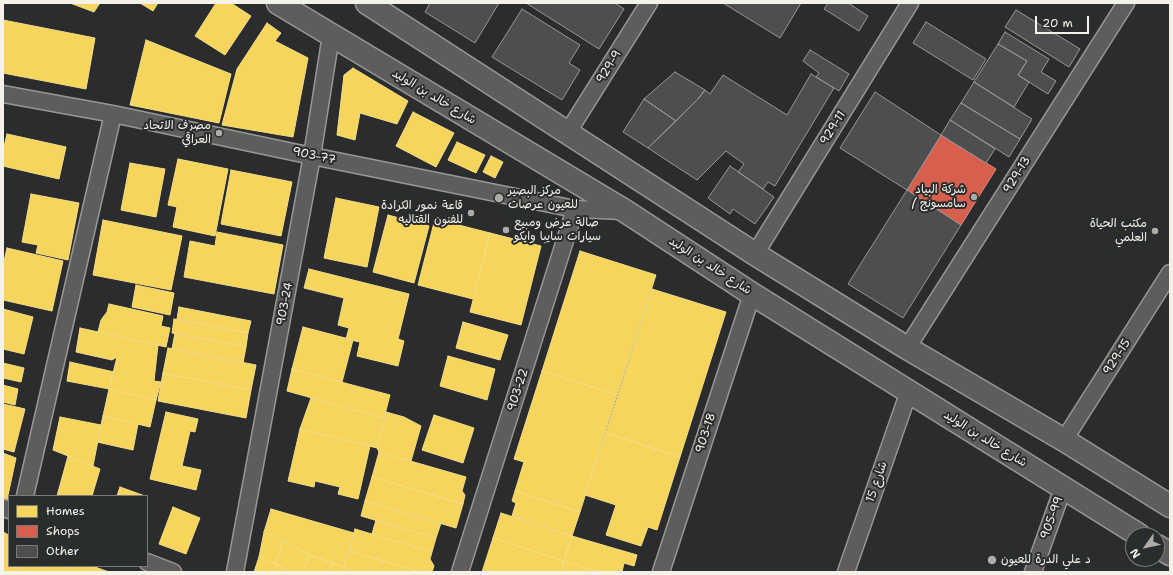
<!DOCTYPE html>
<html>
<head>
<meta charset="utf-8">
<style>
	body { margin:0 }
	#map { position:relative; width:1173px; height:575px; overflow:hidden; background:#2b2c2d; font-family:"Shantell Sans",sans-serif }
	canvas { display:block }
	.frame { position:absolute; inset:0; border:4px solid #f4f1e8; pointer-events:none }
	.legend { position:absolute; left:8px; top:495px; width:140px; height:72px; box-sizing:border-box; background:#2a2d2e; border:1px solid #7b7b78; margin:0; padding:5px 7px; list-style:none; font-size:12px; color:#f4f1e8 }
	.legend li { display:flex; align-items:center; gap:8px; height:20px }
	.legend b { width:20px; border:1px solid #7b7b78 }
	.north { position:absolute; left:1125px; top:527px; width:40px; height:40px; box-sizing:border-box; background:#2a2d2e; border:1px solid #7b7b78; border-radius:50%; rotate:237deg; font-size:11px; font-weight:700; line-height:16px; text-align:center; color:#f4f1e8 }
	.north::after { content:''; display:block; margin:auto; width:14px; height:18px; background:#aeaca7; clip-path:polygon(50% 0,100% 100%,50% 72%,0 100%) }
	.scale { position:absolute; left:1035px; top:16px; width:54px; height:18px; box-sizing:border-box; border:2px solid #f4f1e8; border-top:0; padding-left:5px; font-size:12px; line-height:14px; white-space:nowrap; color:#f4f1e8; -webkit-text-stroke:3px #2a2d2e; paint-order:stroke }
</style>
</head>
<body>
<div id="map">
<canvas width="1173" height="575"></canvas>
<div class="frame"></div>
<ul class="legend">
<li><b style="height:11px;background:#f6d55c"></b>Homes</li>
<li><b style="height:11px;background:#d6604d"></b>Shops</li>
<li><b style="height:11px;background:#4e4e51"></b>Other</li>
</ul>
<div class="north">N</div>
<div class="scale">20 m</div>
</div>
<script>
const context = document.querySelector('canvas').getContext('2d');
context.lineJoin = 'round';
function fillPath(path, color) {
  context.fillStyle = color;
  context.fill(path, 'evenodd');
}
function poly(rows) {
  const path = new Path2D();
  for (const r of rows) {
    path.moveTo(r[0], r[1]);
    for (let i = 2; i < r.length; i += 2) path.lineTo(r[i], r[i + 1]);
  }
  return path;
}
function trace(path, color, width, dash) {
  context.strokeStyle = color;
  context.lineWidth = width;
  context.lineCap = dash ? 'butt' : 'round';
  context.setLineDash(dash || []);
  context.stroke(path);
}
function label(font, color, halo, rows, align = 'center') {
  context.font = font + ' "Shantell Sans","Playpen Sans Arabic",sans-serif';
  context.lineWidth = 4;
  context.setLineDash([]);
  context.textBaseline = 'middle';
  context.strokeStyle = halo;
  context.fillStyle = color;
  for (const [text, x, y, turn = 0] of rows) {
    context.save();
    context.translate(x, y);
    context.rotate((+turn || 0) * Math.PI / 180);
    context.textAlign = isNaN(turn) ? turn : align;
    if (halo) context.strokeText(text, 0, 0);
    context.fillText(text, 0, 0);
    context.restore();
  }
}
const homes = poly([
	[70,3,100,3,94,12,70,3],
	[140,3,158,3,153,11,140,3],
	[216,3,231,3,251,16,225,55,195,36,216,3],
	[3,20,95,38,86,89,3,73,3,20],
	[267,23,281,33,275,41,308,58,293,137,222,125,237,69,267,23],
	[146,40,231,74,219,123,130,105,146,40],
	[353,68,408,101,397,124,360,113,355,140,337,135,344,75,353,68],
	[413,112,454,133,436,167,396,146,413,112],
	[7,134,66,147,59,179,3,166,3,151,7,134],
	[457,142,485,155,476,173,448,160,457,142],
	[491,156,503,162,495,178,483,172,491,156],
	[178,159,228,169,215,236,173,227,177,207,168,205,178,159],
	[130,163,165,169,156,217,121,210,130,163],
	[231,170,292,182,281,236,221,224,231,170],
	[31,194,79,203,68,260,36,253,38,245,22,242,31,194],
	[336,198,379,207,367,267,324,258,336,198],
	[388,215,429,226,414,283,373,272,388,215],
	[435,219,490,233,473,299,418,285,435,219],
	[103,220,182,236,171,290,93,275,103,220],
	[217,232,283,245,274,294,184,277,190,241,215,246,217,232],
	[490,233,541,246,521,325,470,312,490,233],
	[7,248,63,261,52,311,3,300,3,266,7,248],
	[580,251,656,275,617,395,542,371,580,251],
	[309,269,409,294,398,339,404,341,398,366,357,356,360,342,346,339,349,328,338,325,344,298,304,288,309,269],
	[136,285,174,293,170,315,132,307,136,285],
	[652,289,726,312,680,457,606,433,652,289],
	[109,304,163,316,161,326,170,328,166,347,98,332,101,320,107,312,109,304],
	[179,307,251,321,248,333,177,319,179,307],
	[3,309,33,317,24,354,3,349,3,309],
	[174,319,248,333,246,347,172,333,174,319],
	[463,322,508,335,500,360,456,348,463,322],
	[303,327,353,340,342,382,292,369,303,327],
	[80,328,158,345,154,381,161,382,156,400,109,389,117,357,112,360,76,352,80,328],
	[175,333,246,347,243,363,172,349,175,333],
	[168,348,256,365,251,390,163,373,168,348],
	[448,356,495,369,487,400,440,386,448,356],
	[70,362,114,372,109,389,67,381,70,362],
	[3,363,24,368,21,382,3,378,3,363],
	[292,369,390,395,384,418,287,391,292,369],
	[542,371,617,395,580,512,515,491,524,462,514,459,542,371],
	[163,373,251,390,246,418,158,401,163,373],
	[3,385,18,389,15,405,3,402,3,385],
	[109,389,156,400,150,427,103,416,109,389],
	[311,398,384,418,377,448,300,429,311,398],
	[3,404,25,409,14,452,3,449,3,404],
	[166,412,198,419,195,432,190,431,182,466,201,470,196,490,150,479,166,412],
	[386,412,404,417,421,426,411,461,379,452,377,448,386,412],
	[434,415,474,428,463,463,422,450,434,415],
	[103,416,138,424,133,450,97,442,103,416],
	[60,417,101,425,93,466,53,450,60,417],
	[300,429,370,446,358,499,338,494,340,487,315,481,314,487,288,481,300,429],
	[606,433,680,457,657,530,648,527,641,546,606,535,616,505,585,495,606,433],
	[379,452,466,477,462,491,465,495,463,504,372,477,379,452],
	[3,453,16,458,7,500,3,498,3,453],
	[68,456,100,469,92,496,57,496,68,456],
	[372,477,463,504,456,528,365,501,372,477],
	[120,487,145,496,117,496,120,487],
	[515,491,580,512,572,536,512,516,516,503,512,501,515,491],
	[365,501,441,523,436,538,361,516,365,501],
	[173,507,200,518,186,554,159,544,173,507],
	[271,509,354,533,343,567,310,555,264,532,271,509],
	[501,513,572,536,564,561,493,538,501,513],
	[376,520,436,538,432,552,372,534,376,520],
	[355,529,432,552,430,559,434,566,432,572,421,572,349,551,355,529],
	[3,532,9,535,9,566,19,566,16,572,3,572,3,532],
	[264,532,283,541,275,564,259,557,264,532],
	[572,536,637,555,634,566,624,563,622,572,599,572,564,561,572,536],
	[493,538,564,561,561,572,482,572,493,538],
	[283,541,310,555,303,572,291,572,275,564,283,541],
	[349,551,421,572,356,572,343,567,349,551],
	[310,555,332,563,329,572,303,572,310,555],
	[259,557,275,564,291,572,254,572,259,557],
	[564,561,599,572,561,572,564,561],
	[332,563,343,567,356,572,329,572,332,563],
	[19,566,42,566,39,572,16,572,19,566],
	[42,566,66,566,63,572,39,572,42,566],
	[66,566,93,566,95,567,93,572,63,572,66,566],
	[95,567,109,572,93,572,95,567]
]);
fillPath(homes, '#f6d55c');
trace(homes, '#f5dd86', 1);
const shops = poly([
	[941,135,996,169,961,225,907,190,941,135]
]);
fillPath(shops, '#d6604d');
trace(shops, '#df8c7c', 1);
const building = poly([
	[430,3,499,3,475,43,425,12,430,3],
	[526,3,615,3,624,9,599,49,526,3],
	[723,3,801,3,780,38,723,3],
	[828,3,848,3,868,16,859,31,824,9,828,3],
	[522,9,580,45,569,63,580,70,562,100,492,57,522,9],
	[1016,10,1080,49,1069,67,1005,27,1016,10],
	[926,22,986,59,973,80,913,43,926,22],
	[1005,32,1049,59,1041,72,1056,81,1048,94,1018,75,1027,61,998,44,1005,32],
	[998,44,1027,61,1018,75,1029,82,1014,107,974,82,998,44],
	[810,50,849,74,839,91,816,77,819,73,803,61,810,50],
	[675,72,705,90,698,99,676,121,644,99,675,72],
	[811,74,834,88,775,186,768,182,763,189,738,172,744,164,726,151,697,180,648,148,698,99,705,90,710,94,723,75,787,115,811,74],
	[974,82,1032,119,1020,139,961,103,974,82],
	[875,92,941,135,907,190,840,148,875,92],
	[644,99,676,121,648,148,623,132,644,99],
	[961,103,1020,139,1009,157,950,120,961,103],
	[950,120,995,149,986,163,941,135,950,120],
	[730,166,774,197,755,224,733,209,730,214,708,198,730,166],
	[907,190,961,225,903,318,848,284,907,190]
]);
fillPath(building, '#4e4e51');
trace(building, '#979796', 1);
const minor = poly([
	[3,94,113,114,312,156,575,209,624,211],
	[568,132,649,3],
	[755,254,910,3],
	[907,348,1126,3],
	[1064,440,1170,273],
	[25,496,113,114],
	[3,508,9,510],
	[147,562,173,572],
	[235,572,312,156,331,35],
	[460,572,575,209],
	[661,572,752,294],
	[846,572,909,391],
	[1033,572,1063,488]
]);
const primary = poly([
	[278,3,625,211,752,294,1139,535],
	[367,3,755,254,907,348,1064,440,1170,506],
	[1157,546,1170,554]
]);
trace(minor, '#979796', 19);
trace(primary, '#979796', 25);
trace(minor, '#5d5d5c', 16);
trace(primary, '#5d5d5c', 22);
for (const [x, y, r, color] of [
	[219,133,4,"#aeaca7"],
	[974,197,4,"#aeaca7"],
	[499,198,5,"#aeaca7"],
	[471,213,4,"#aeaca7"],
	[506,230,4,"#aeaca7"],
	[1155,231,4,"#aeaca7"],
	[992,560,5,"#aeaca7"]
]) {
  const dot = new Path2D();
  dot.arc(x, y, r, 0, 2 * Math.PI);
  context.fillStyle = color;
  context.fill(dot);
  trace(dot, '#2a2d2e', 1.5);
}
label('12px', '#f4f1e8', '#2a2d2e', [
	["929-9",609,67,-58],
	["شارع خالد بن الوليد",434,97,31],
	["929-11",833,128,-58],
	["903-77",314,156,12],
	["929-13",1017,175,-58],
	["شارع خالد بن الوليد",710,266,33],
	["903-24",285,304,-79],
	["929-15",1117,357,-57],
	["903-22",518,390,-72],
	["903-18",706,433,-72],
	["شارع خالد بن الوليد",985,439,32],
	["شارع 15",877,482,-71],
	["905-99",1052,518,-70]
]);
label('12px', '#f4f1e8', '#2a2d2e', [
	["مصرف الاتحاد",211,126],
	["العراقي",211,140],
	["شركة البياد",966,190],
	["/ سامسونج",966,204],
	["مركز البصير",508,191,"left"],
	["للعيون عرصات",508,205,"left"],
	["قاعة نمور الكرادة",463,206],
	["للفنون القتاليه",463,220],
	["صالة عرض ومبيع",514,223,"left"],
	["سيارات سايبا وايكو",514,237,"left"],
	["مكتب الحياة",1147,224],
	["العلمي",1147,238],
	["د علي الدرة للعيون",1001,560,"left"]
], 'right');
</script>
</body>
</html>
